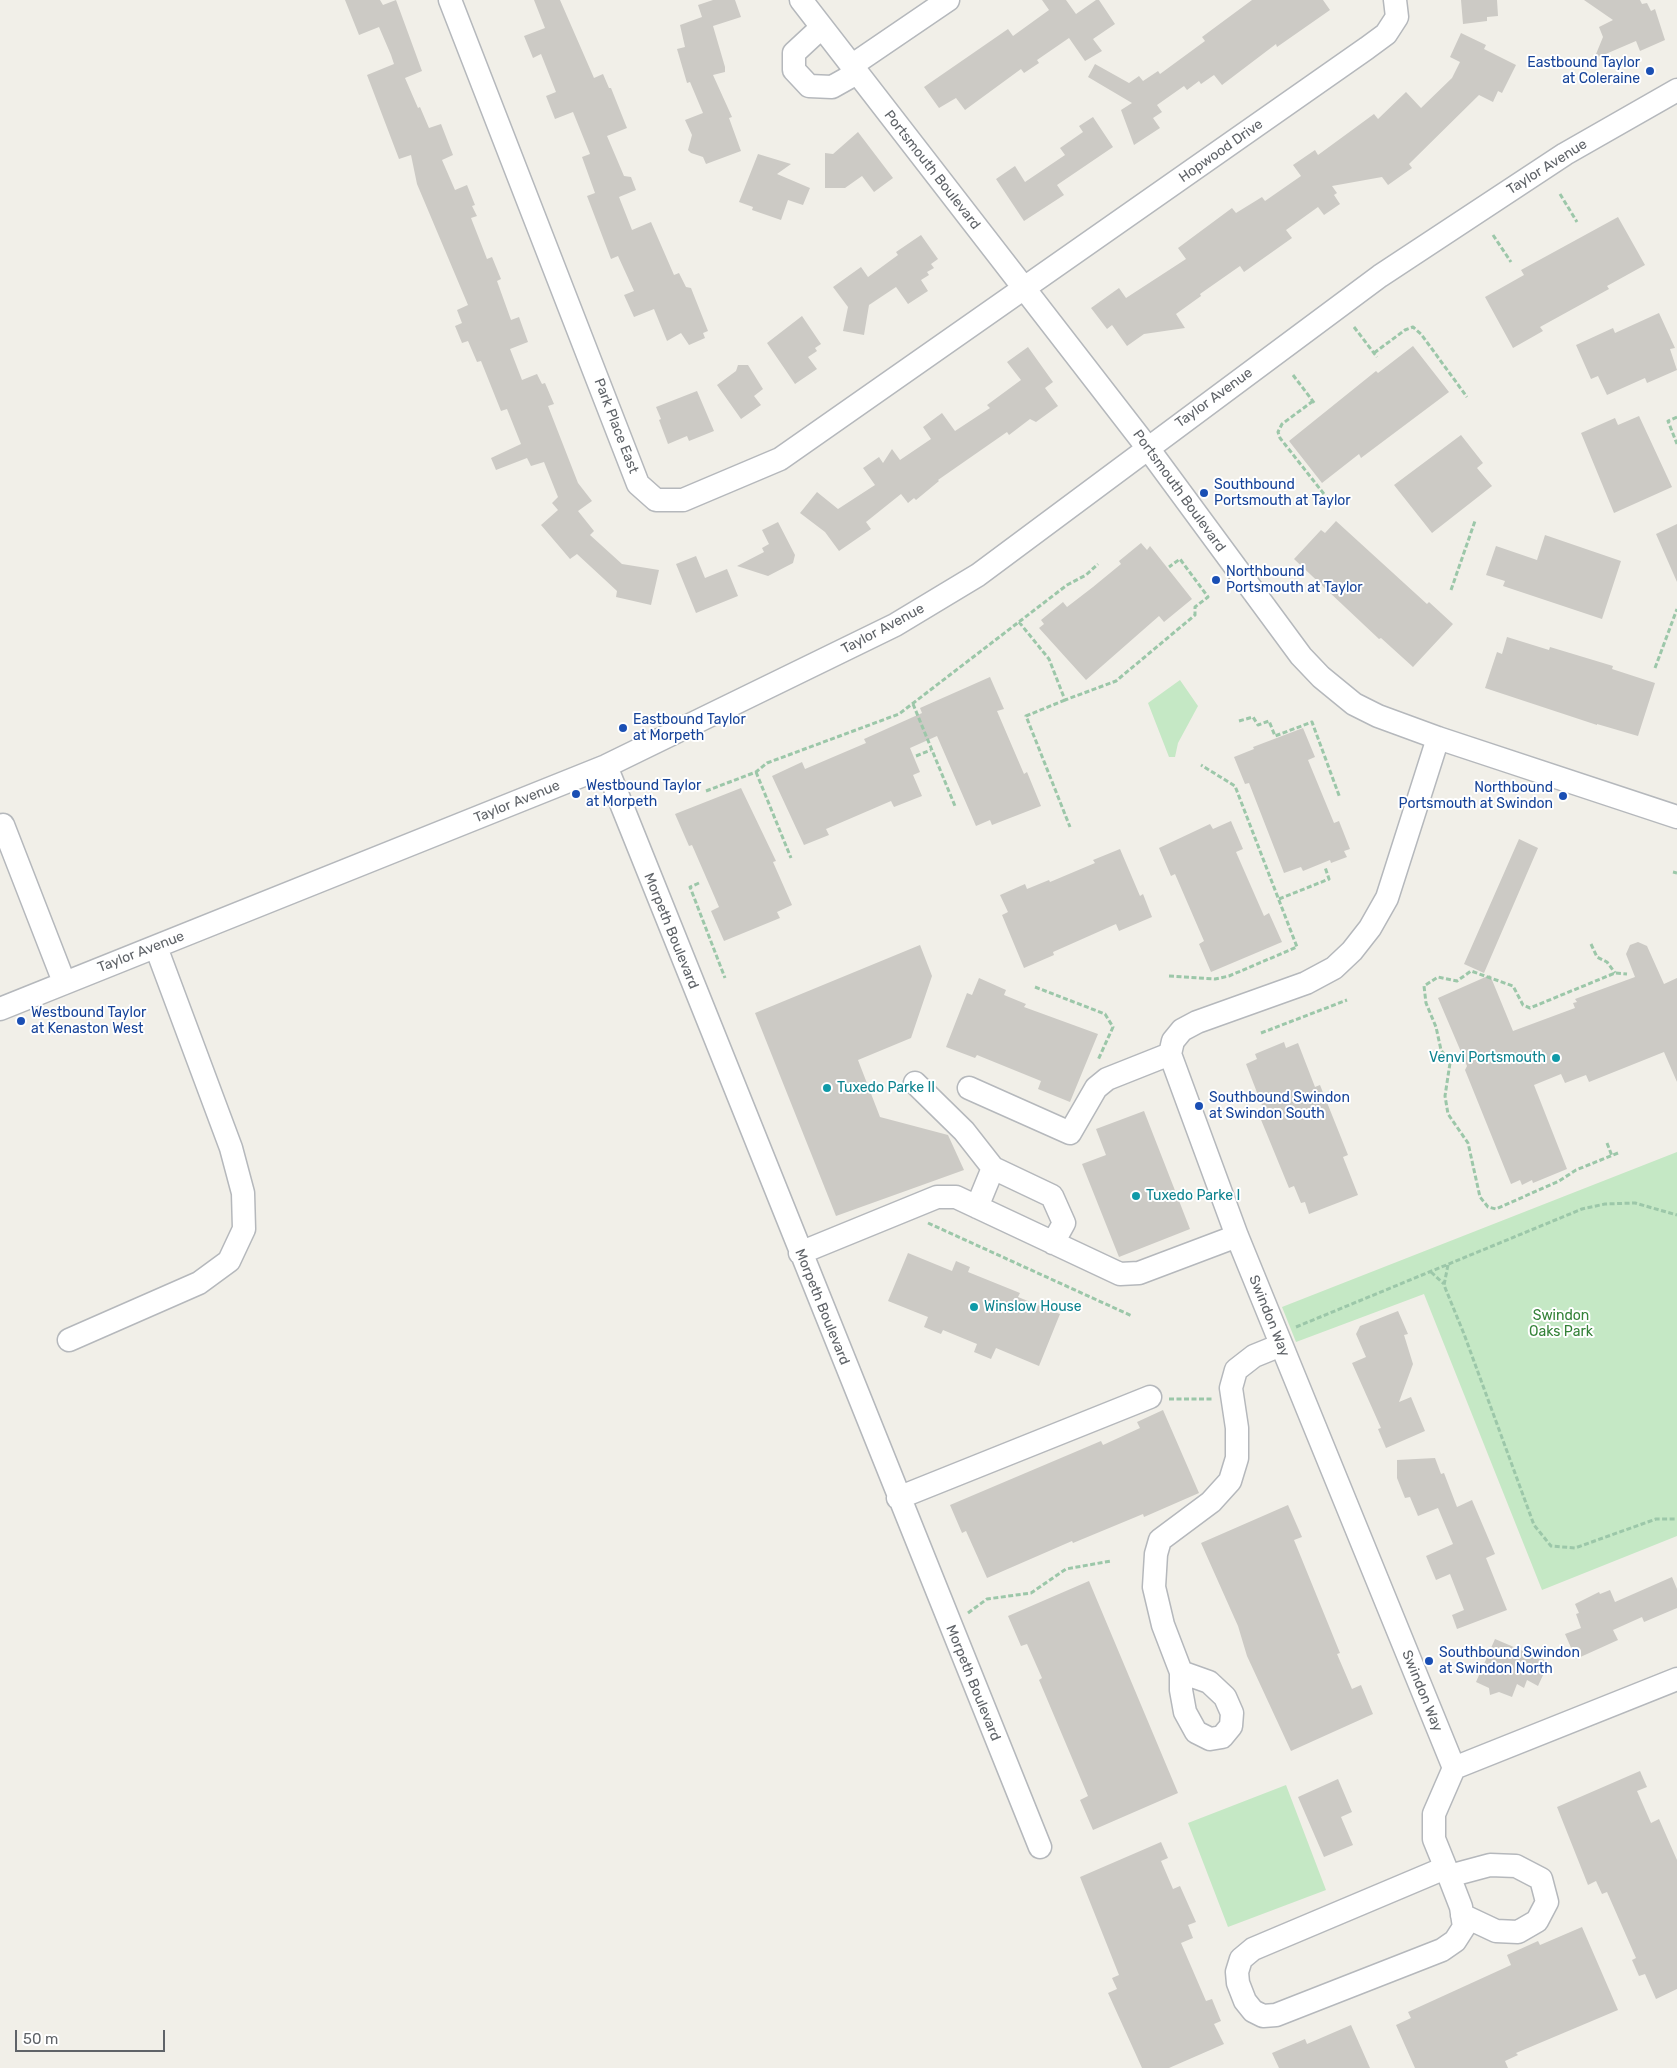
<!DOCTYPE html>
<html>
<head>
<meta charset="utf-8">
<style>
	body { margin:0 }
	#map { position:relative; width:1677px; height:2068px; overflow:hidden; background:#f1efe8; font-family:Rubik,sans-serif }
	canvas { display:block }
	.scale { position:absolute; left:15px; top:2030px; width:150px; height:22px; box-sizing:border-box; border:2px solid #5f6368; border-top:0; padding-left:6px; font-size:15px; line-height:18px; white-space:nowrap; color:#5f6368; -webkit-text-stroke:4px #fff; paint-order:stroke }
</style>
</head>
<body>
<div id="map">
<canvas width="1677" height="2068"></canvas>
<div class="scale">50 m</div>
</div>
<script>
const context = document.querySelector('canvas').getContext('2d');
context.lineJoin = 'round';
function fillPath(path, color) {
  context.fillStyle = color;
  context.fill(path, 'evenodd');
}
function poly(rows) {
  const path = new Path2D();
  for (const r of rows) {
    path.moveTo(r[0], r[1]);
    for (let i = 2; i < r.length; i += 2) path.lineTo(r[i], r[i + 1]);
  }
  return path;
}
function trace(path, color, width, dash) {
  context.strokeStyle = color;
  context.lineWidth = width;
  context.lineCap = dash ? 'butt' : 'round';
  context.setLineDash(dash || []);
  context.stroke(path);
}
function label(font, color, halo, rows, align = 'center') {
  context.font = font + ' Rubik,sans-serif';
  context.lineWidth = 4;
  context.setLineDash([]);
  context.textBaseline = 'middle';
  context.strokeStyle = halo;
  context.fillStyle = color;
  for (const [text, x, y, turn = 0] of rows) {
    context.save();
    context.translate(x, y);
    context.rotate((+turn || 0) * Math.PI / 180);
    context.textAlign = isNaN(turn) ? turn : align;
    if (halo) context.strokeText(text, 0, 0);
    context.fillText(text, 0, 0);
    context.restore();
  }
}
fillPath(poly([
	[1180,680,1198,706,1178,743,1175,757,1169,757,1148,703],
	[1677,1152,1677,1536,1542,1590,1424,1294,1296,1342,1282,1307],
	[1286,1785,1326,1890,1228,1927,1188,1823]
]), '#c5e8c5');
fillPath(poly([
	[345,0,380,0,383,5,396,0,422,71,405,78,418,108,420,107,429,128,441,124,453,155,442,160,455,190,467,185,475,205,472,206,477,216,471,218,487,259,492,257,501,279,497,281,511,320,519,317,528,342,510,349,522,380,537,374,542,384,545,383,554,404,548,406,578,483,592,501,578,511,594,531,590,535,622,564,659,570,651,605,616,597,617,591,577,554,570,559,541,525,558,510,552,503,558,497,544,462,531,466,527,458,496,470,491,458,521,444,507,409,501,411,481,361,477,362,468,341,462,343,455,326,462,323,457,310,468,305,417,184,411,155,399,159,367,75,394,64,391,55,379,27,359,35],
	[534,0,560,0,594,78,603,74,609,88,611,88,627,128,607,136,624,176,631,177,636,190,619,197,632,230,651,222,674,275,679,273,686,287,691,288,708,331,703,333,705,338,689,345,681,333,667,341,654,309,634,317,624,295,634,291,618,256,611,259,587,196,595,193,582,157,590,154,573,112,555,119,546,96,556,92,541,54,533,58,524,36,545,28],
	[713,0,735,0,741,17,713,26,725,67,725,72,713,75,732,117,729,118,741,151,706,164,703,157,691,153,688,150,692,135,685,120,703,113,690,82,687,83,677,49,685,47,680,25,702,17,698,5],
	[1042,0,1066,0,1076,14,1096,0,1099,0,1115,24,1093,39,1102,51,1085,61,1069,38,1037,60,1039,63,1024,73,1021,69,965,110,956,98,939,108,924,87,1008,29,1013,36,1049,10],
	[1252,0,1323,0,1330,10,1277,47,1276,44,1222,85,1214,75,1201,84,1199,81,1187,90,1184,86,1157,105,1162,112,1153,118,1160,128,1134,145,1121,110,1132,103,1088,77,1095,64,1129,83,1139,76,1143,81,1158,71,1160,74,1205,41,1202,37],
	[1461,0,1497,0,1498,16,1487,17,1487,21,1463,24],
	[1584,0,1640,0,1642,4,1647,3,1651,11,1655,9,1665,40,1640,51,1636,41,1594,59,1603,37,1599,27,1613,20],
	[1461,33,1486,45,1484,49,1516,65,1502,93,1498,91,1493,102,1479,95,1409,164,1412,168,1388,185,1382,177,1332,186,1337,193,1334,195,1340,204,1324,215,1318,207,1286,230,1292,238,1244,272,1240,266,1200,294,1201,296,1176,314,1185,328,1144,334,1127,346,1112,325,1107,329,1091,308,1119,288,1126,298,1186,259,1178,248,1232,208,1236,213,1262,197,1265,201,1301,176,1293,165,1315,150,1318,155,1374,114,1378,119,1406,92,1421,108,1452,78,1460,62,1450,57],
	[1093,117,1113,147,1057,185,1064,195,1024,221,996,179,1015,166,1025,182,1065,155,1060,148,1083,132,1079,126],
	[858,132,893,178,874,192,862,176,845,188,825,188,825,153,833,154],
	[758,154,791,164,777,174,810,188,803,205,788,200,781,220,752,210,753,207,739,202],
	[1618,217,1645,265,1607,286,1609,289,1540,327,1543,331,1513,348,1485,297,1524,275,1521,270],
	[921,235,938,259,931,264,934,268,927,272,929,275,921,280,928,291,908,304,896,287,869,305,864,335,843,331,848,307,833,287,861,267,868,277,898,255,896,252],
	[1659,313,1675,348,1670,349,1677,370,1647,383,1645,378,1607,395,1598,376,1591,379,1576,345,1613,328,1615,333],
	[802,316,821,344,815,348,817,351,808,357,817,369,795,384,767,343],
	[1413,346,1449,392,1361,458,1359,454,1322,483,1289,441,1376,371,1378,373],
	[1028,347,1053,382,1045,388,1058,406,1036,422,1030,419,1009,435,1007,432,938,480,939,481,916,500,914,498,908,503,901,494,866,522,871,529,839,551,825,532,800,513,817,492,838,509,875,485,863,468,879,457,883,463,892,449,900,460,931,439,923,427,942,413,955,431,990,408,987,405,1021,380,1007,362],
	[738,365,748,365,763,389,754,396,761,405,741,419,717,385,736,371],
	[697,391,714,431,689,441,687,436,668,444,659,420,661,419,656,407],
	[1639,416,1672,487,1614,513,1581,433,1615,418,1618,425],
	[1461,435,1483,463,1477,468,1492,486,1432,533,1394,485],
	[1336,521,1427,604,1429,602,1453,624,1413,667,1381,638,1379,639,1294,559,1321,530,1325,533],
	[778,522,795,555,793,563,768,576,737,566,764,552,762,548,769,544,762,530],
	[1677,524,1677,582,1656,534],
	[1545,535,1621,561,1602,619,1503,586,1505,581,1486,575,1496,546,1537,560],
	[1141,543,1147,550,1150,546,1192,599,1164,622,1159,616,1086,680,1039,628,1044,624,1041,620,1063,602,1067,607,1093,587,1121,564,1119,561],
	[696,556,705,578,727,569,738,596,696,613,676,564],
	[1507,637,1549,650,1550,647,1613,666,1612,669,1655,683,1638,736,1597,724,1597,725,1485,688,1497,652,1502,654],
	[990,677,1004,709,997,711,1024,774,1027,772,1041,806,992,825,990,820,976,826,937,736,910,748,920,772,913,775,922,796,894,807,891,801,826,829,829,835,804,845,772,776,802,762,805,769,866,743,864,739,922,713,920,708],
	[1303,728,1315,757,1308,760,1334,823,1339,821,1350,849,1344,851,1347,857,1331,863,1330,860,1303,871,1301,867,1284,873,1249,783,1245,784,1234,757,1254,749,1253,747],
	[741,788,776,861,773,862,792,905,777,912,780,918,724,941,711,911,719,907,692,845,689,846,675,814],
	[1231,821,1243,849,1236,852,1264,916,1269,913,1282,942,1211,972,1199,944,1204,941,1175,874,1171,876,1159,848,1210,824,1213,829],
	[1519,839,1538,848,1484,973,1464,964],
	[1120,849,1140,896,1143,894,1152,917,1119,931,1116,924,1053,952,1054,955,1024,968,1002,915,1008,912,1000,895,1025,884,1027,889,1049,880,1050,882,1095,863,1093,860],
	[1638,942,1647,946,1664,984,1677,978,1677,1082,1664,1052,1589,1082,1586,1075,1565,1083,1561,1074,1534,1085,1567,1169,1533,1183,1532,1180,1522,1185,1520,1180,1511,1184,1465,1070,1467,1066,1438,998,1490,975,1513,1031,1575,1008,1573,1003,1577,1002,1575,999,1635,977,1626,954,1630,945],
	[920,945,932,976,911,1038,858,1060,880,1117,948,1135,964,1170,836,1216,755,1013],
	[979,978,1006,990,1004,995,1026,1004,1024,1007,1098,1034,1070,1102,1038,1089,1041,1081,977,1055,975,1058,946,1047,967,993,972,995],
	[1284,1042,1286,1048,1298,1043,1315,1087,1320,1085,1348,1155,1343,1157,1358,1195,1309,1214,1305,1202,1301,1203,1294,1186,1289,1188,1257,1110,1263,1108,1246,1064,1257,1059,1255,1054],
	[1144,1111,1190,1229,1119,1257,1082,1164,1106,1155,1096,1129],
	[908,1253,952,1271,956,1261,970,1267,968,1272,1020,1293,1018,1297,1060,1314,1039,1366,996,1348,991,1359,974,1352,977,1344,943,1330,941,1334,924,1327,928,1317,888,1301],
	[1398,1311,1408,1334,1404,1335,1413,1364,1399,1402,1411,1397,1425,1431,1386,1448,1378,1429,1381,1428,1352,1363,1366,1357,1356,1334,1360,1326],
	[1163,1410,1199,1493,1144,1517,1143,1514,1073,1543,1072,1541,987,1578,966,1531,962,1533,950,1505,1101,1441,1103,1445,1140,1428,1137,1422],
	[1435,1458,1441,1474,1444,1473,1457,1507,1472,1500,1495,1554,1486,1558,1507,1610,1457,1629,1452,1615,1464,1610,1450,1574,1436,1580,1426,1556,1453,1544,1438,1508,1418,1516,1410,1497,1405,1498,1397,1478,1397,1460],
	[1288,1505,1302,1537,1294,1540,1340,1653,1337,1654,1352,1689,1361,1685,1373,1714,1291,1751,1247,1656,1238,1626,1201,1543],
	[1672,1577,1677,1589,1677,1608,1644,1622,1642,1617,1613,1630,1618,1640,1576,1659,1565,1634,1581,1628,1576,1614,1579,1613,1575,1604,1599,1592,1600,1594,1610,1590,1615,1602],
	[1089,1581,1178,1793,1093,1830,1080,1800,1088,1796,1039,1680,1042,1678,1027,1644,1021,1646,1008,1616],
	[1495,1639,1549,1662,1538,1686,1527,1680,1524,1688,1517,1684,1512,1697,1499,1692,1490,1695,1489,1688,1476,1682],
	[1640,1771,1647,1787,1637,1791,1651,1823,1659,1819,1677,1860,1677,1989,1656,1999,1645,1974,1639,1976,1632,1960,1636,1958,1607,1892,1602,1894,1596,1881,1588,1885,1557,1807],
	[1338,1779,1352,1812,1341,1817,1353,1845,1324,1857,1298,1797],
	[1161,1842,1168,1858,1161,1861,1173,1889,1180,1886,1196,1922,1188,1925,1193,1938,1181,1943,1206,2001,1212,1999,1221,2021,1214,2024,1224,2044,1169,2068,1142,2068,1108,1993,1117,1989,1112,1978,1119,1975,1080,1877],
	[1582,1927,1618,2010,1516,2053,1518,2055,1505,2061,1508,2068,1415,2068,1396,2025,1411,2018,1408,2012,1511,1965,1507,1955,1538,1941,1540,1945],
	[1351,2025,1370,2068,1279,2068,1272,2053,1305,2039,1307,2044]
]), '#cccac5');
const minor = poly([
	[450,0,638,484,656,500,683,500,780,459,1367,48,1386,34,1397,17,1395,0],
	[801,0,1147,447,1301,656,1321,677,1354,704,1378,716,1438,738,1677,817],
	[822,27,794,53,794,70,809,86,832,87,857,73],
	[851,66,948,0],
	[1438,738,1387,898,1370,928,1352,951,1334,968,1306,983,1197,1022,1182,1030,1173,1041,1170,1054,1237,1236,1454,1768,1677,1679],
	[606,766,1040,1847],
	[3,825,64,982],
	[0,1009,606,766,895,625,978,575,1380,276,1565,154,1677,90],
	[915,1083,964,1131,993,1168,1052,1196,1064,1223,1053,1243],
	[969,1088,1070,1133,1096,1088,1107,1079,1170,1054],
	[977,1207,993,1168],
	[800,1253,937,1197,956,1197,1120,1274,1139,1273,1237,1236],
	[69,1340,199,1283,229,1261,244,1229,243,1193,231,1148,156,947],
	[898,1498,1150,1397],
	[1181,1672,1209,1682,1225,1697,1232,1713,1231,1726,1222,1737,1210,1739,1196,1732,1185,1712,1181,1690,1181,1672,1163,1625,1154,1587,1156,1554,1160,1540,1211,1502,1230,1481,1237,1458,1237,1428,1231,1388,1236,1370,1254,1356,1281,1345],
	[1445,1868,1253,1949,1241,1959,1237,1972,1238,1983,1245,2001,1253,2011,1263,2016,1276,2015,1442,1950,1455,1941,1464,1927,1461,1907,1449,1876,1434,1839,1434,1814,1454,1768],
	[1449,1876,1490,1865,1516,1866,1541,1879,1547,1902,1537,1921,1518,1932,1496,1931,1462,1915]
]);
trace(minor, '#b5b8bc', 25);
trace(poly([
	[1560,194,1577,222],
	[1493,235,1511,262],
	[1354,327,1377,357],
	[1374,353,1405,330,1413,327,1421,334,1467,397],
	[1293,375,1315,404],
	[1313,401,1282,424,1278,432,1280,438,1331,503],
	[1677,417,1668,421,1677,444],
	[1451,590,1475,521],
	[1019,622,1049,659,1065,700,1116,681,1195,615,1195,607,1208,597,1180,559,1169,567],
	[1655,668,1677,609],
	[1065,700,1026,716,1070,827],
	[913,704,955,806],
	[1239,721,1253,717,1258,725,1269,721,1275,736,1312,722,1340,798],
	[916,756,931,750],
	[756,772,791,858],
	[706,791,756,772,767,763,899,714,1067,585,1086,575,1098,564],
	[1673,872,1677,873],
	[699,883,690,887,725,978],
	[1279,899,1329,879,1325,867],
	[1591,944,1597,957,1607,962,1615,973],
	[1169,976,1215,979,1229,976,1297,947,1235,786,1201,765],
	[1035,987,1105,1014,1113,1027,1098,1060],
	[1261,1033,1347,1000],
	[1607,1143,1612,1156],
	[1618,1153,1576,1170,1559,1181,1496,1209,1488,1207,1480,1197,1468,1143,1448,1114,1445,1096,1450,1063,1441,1050,1436,1027,1426,1003,1424,986,1438,977,1457,981,1471,971,1513,986,1523,1005,1530,1008,1615,973,1627,974],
	[928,1223,1132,1316],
	[1448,1265,1444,1285,1464,1334,1534,1525,1551,1546,1575,1548,1656,1519,1677,1519],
	[1431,1272,1444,1284],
	[1296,1327,1582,1209,1605,1204,1635,1203,1677,1215],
	[1169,1399,1212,1399],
	[968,1613,987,1599,1031,1593,1066,1569,1111,1561]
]), '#9cc7a9', 3, [5, 2.5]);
trace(minor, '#fff', 22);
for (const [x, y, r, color] of [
	[1650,71,5,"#1a4fb4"],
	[1204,493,5,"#1a4fb4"],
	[1216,580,5,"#1a4fb4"],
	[623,728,5,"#1a4fb4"],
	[576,794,5,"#1a4fb4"],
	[1563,796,5,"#1a4fb4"],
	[21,1021,5,"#1a4fb4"],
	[1556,1058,5,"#0f9aa8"],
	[827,1088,5,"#0f9aa8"],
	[1199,1106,5,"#1a4fb4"],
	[1136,1196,5,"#0f9aa8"],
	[974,1307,5,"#0f9aa8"],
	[1429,1661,5,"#1a4fb4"]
]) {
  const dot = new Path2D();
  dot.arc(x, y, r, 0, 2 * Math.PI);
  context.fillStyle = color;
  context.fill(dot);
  trace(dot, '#fff', 2);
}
label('14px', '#164399', '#fff', [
	["Eastbound Taylor",1640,63,"right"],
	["at Coleraine",1640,79,"right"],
	["Southbound",1214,485],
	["Portsmouth at Taylor",1214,501],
	["Northbound",1226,572],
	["Portsmouth at Taylor",1226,588],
	["Eastbound Taylor",633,720],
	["at Morpeth",633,736],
	["Westbound Taylor",586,786],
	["at Morpeth",586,802],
	["Northbound",1553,788,"right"],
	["Portsmouth at Swindon",1553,804,"right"],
	["Westbound Taylor",31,1013],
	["at Kenaston West",31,1029],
	["Southbound Swindon",1209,1098],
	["at Swindon South",1209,1114],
	["Southbound Swindon",1439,1653],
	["at Swindon North",1439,1669]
], 'left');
label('14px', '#5f6368', '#fff', [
	["Hopwood Drive",1221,151,-35],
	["Taylor Avenue",1547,167,-32],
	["Portsmouth Boulevard",932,170,52],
	["Taylor Avenue",1214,398,-36],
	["Park Place East",616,426,69],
	["Portsmouth Boulevard",1179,491,54],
	["Taylor Avenue",883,629,-28],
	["Taylor Avenue",517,802,-22],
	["Morpeth Boulevard",671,931,68],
	["Taylor Avenue",141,952,-21],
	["Morpeth Boulevard",822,1307,68],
	["Swindon Way",1269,1316,68],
	["Morpeth Boulevard",973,1683,68],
	["Swindon Way",1422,1691,68]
]);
label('14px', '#0d838f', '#fff', [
	["Venvi Portsmouth",1546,1058,"right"],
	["Tuxedo Parke II",837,1088],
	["Tuxedo Parke I",1146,1196],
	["Winslow House",984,1307]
], 'left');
label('14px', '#348238', '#fff', [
	["Swindon",1561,1316],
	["Oaks Park",1561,1332]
]);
</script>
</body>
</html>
